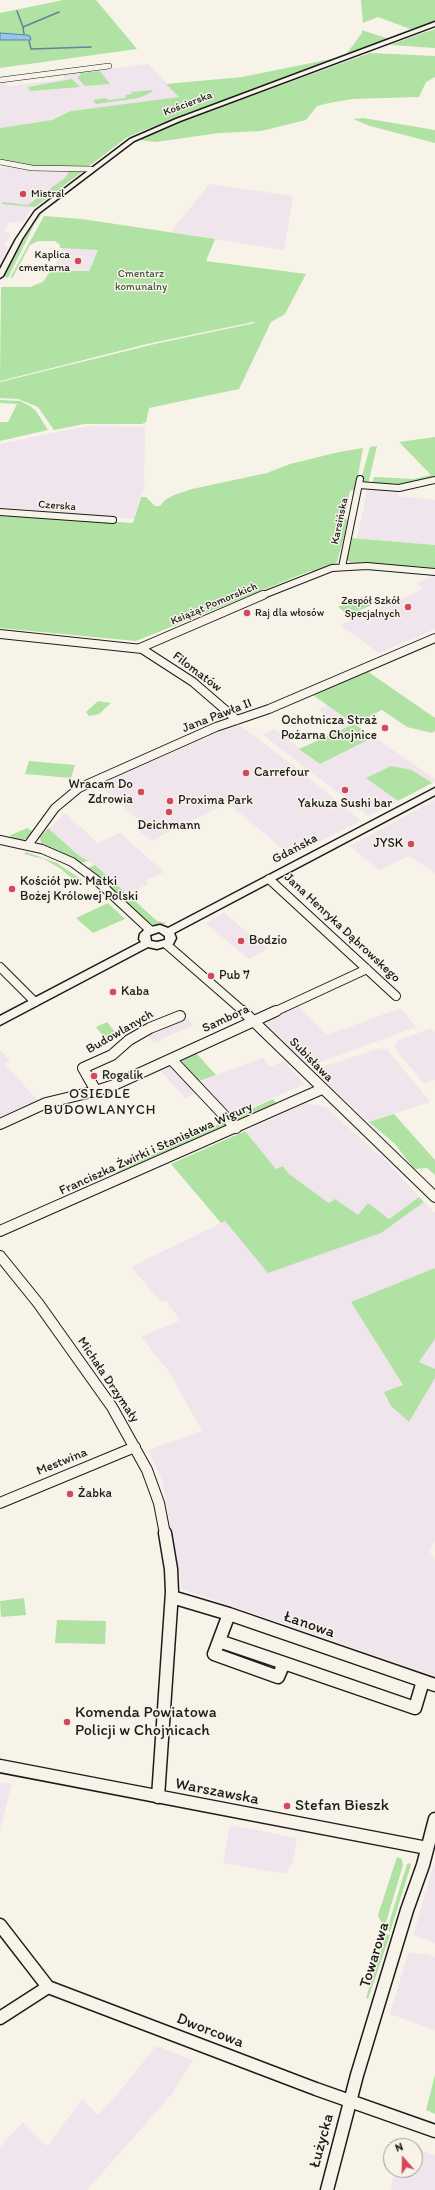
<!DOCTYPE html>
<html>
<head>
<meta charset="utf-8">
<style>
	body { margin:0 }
	#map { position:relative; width:435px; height:2190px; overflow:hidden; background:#f7f3e8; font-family:Itim,sans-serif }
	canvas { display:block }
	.north { position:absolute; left:383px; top:2138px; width:40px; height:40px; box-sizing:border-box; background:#f7f3e8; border:1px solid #9f9d96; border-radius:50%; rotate:340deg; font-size:11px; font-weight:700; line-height:16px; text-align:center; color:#1c1c1c }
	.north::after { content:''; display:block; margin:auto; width:14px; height:18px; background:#d1495b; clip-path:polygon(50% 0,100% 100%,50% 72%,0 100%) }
</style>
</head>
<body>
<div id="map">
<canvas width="435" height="2190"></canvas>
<div class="north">N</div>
</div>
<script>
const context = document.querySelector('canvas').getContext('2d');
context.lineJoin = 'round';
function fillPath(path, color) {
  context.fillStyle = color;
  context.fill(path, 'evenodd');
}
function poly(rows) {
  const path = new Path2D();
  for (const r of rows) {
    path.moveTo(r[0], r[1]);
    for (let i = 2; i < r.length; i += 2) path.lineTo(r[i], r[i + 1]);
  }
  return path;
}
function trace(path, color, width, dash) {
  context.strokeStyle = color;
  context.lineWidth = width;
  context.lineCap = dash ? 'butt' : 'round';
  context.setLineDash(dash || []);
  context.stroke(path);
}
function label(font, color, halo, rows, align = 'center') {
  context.font = font + ' Itim,sans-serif';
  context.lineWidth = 3;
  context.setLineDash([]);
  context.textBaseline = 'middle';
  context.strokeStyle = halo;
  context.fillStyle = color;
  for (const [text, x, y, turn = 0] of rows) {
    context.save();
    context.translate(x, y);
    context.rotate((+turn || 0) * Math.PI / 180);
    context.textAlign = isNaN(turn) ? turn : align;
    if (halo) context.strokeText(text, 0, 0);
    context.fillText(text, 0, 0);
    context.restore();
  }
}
fillPath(poly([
	[149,64,179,97,71,111,52,120,0,128,0,82,4,82,10,86,64,79,64,75],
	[0,167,76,171,76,175,31,209,24,221,8,223,5,232,11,233,4,246,9,247,0,264],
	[209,184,293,196,284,250,171,232],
	[63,248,98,249,89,270,54,268],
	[87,426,145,427,144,486,146,486,140,497,134,519,0,507,0,444],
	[368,488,398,491,398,496,435,500,435,545,357,538],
	[433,575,435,575,435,629,379,653,340,625,423,589,416,584],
	[328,705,354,724,343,729,318,709],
	[238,724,307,776,361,821,291,856,228,803,151,841,138,830,145,826,103,789,110,786,110,780],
	[274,729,320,764,374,737,435,779,435,781,432,783,412,770,367,778,398,801,368,816,262,734],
	[435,800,435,873,410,856,379,870,350,846],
	[65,813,98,843,120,833,164,872,145,881,148,884,128,894,95,865,78,855,49,829],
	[224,913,268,949,249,959,205,923],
	[298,1006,327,1035,401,1008,416,1027,315,1064,304,1063,264,1024,264,1021],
	[188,1018,193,1025,154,1043,148,1036],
	[431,1028,435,1032,435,1080,424,1084,394,1047,397,1041],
	[380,1048,388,1050,430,1102,369,1122,316,1074,320,1068],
	[0,1049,10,1061,5,1064,38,1101,0,1118],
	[263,1058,270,1067,283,1061,305,1084,233,1115,199,1081],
	[167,1066,172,1067,196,1093,185,1098,160,1070],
	[306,1103,326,1107,390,1165,419,1197,389,1219,368,1203,358,1215,335,1199,329,1203,326,1201,288,1173,283,1166,276,1169,245,1131],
	[424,1202,435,1213,435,1268,352,1302,403,1386,385,1392,409,1422,435,1378,435,1540,430,1552,435,1561,435,1676,182,1589,162,1480,148,1450,202,1431,170,1373,141,1337,180,1320,166,1301,160,1301,131,1267,225,1221,381,1233],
	[435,1339,435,1369,419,1362],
	[0,1782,12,1784,0,1829],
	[230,1825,297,1838,293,1862,285,1874,223,1863],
	[435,1861,435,1943,413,1935],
	[408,1953,427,1954,435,1957,435,2030,390,2014],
	[156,2046,193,2060,171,2095,87,2190,0,2190,0,2147,23,2122,47,2146,82,2099,98,2115,115,2097],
	[415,2148,435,2155,435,2190,391,2190,394,2170,415,2170]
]), '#f0e5ec');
fillPath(poly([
	[63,0,96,0,137,49,0,68,0,13],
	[361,0,435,0,435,22,413,30,378,17,363,23],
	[435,29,435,48,390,45,414,36],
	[362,30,389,39,347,53,362,33],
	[370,53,435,56,435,77,426,82,419,97,352,99,329,103,317,106,306,120,261,131,219,133,156,142,139,140,188,119],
	[336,58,139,132,126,138,88,167,40,167,0,161,0,128,52,120,71,111,179,97,166,84,242,77],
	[100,71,110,84,85,86,77,77,81,75,80,73,73,74],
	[72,79,80,87,30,91,28,87],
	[153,90,150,93,139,98,96,104,93,100,106,98,108,100,126,98,125,95,132,94,131,92],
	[363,118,435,130,435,143,370,126,353,119],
	[93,170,98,170,43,212,35,223,8,278,4,276,35,219,54,201],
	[69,171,82,172,38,205,35,207,1,204,3,202,28,205,66,177],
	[44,216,82,219,215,239,206,261,306,274,285,314,271,322,239,389,149,408,146,422,142,424,84,424,54,430,38,407,18,399,0,398,0,382,159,343,255,323,253,322,147,344,0,381,1,287,30,287,43,282,51,270,89,271,98,250,60,248,60,245,55,241,38,241,30,245,13,277,10,278],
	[0,400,20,401,30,406,36,411,48,430,0,441,0,422,8,422,17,404,0,403],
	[435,437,435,476,398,486,372,485,374,477,377,477,413,479,431,475,399,442],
	[377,446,368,484,363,482,362,476,370,447],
	[363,448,357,481,354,490,350,491,344,518,348,520,344,538,337,562,333,565,315,572,310,571,136,641,0,628,0,513,133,523,141,497,146,497,155,506,160,506,165,500,174,495,192,489,267,473,290,464,339,452],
	[352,538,435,545,435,570,351,563,347,560],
	[362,597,372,605,348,615,338,607],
	[367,671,435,718,435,731,432,733,407,727,382,710,354,724,374,737,320,764,299,749,354,724,313,695],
	[98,701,111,703,99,714,89,716,86,712],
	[29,761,75,765,71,778,25,774],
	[391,766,412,770,432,783,398,801,366,778],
	[27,828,34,832,29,837,23,840,9,839,11,835],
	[48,828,78,855,88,861,80,863,41,843,40,837],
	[26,852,57,863,82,880,76,882,61,869,44,859,24,854],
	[95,865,157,921,166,923,160,926,151,924,88,868],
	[108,903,125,919,93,933,76,918],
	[107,1022,115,1032,104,1037,96,1027],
	[196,1053,216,1075,199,1081,180,1060],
	[273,1099,276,1103,237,1120,232,1118],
	[394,1114,435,1160,435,1175,427,1168,414,1169,395,1144,369,1122],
	[225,1121,228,1125,228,1128,118,1174,116,1172],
	[245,1131,276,1169,283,1166,288,1173,326,1201,329,1203,335,1199,358,1215,368,1203,389,1219,419,1197,424,1202,381,1233,268,1273,225,1221,221,1223,171,1164],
	[435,1268,435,1339,419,1362,435,1369,435,1378,409,1422,391,1406,384,1392,403,1385,351,1302],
	[24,1598,26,1615,1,1617,0,1601],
	[57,1620,106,1621,105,1644,55,1643],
	[397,1857,402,1859,403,1865,384,1929,378,1915],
	[410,1863,411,1865,390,1932,387,1930,407,1864],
	[386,1934,390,1935,368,1999,366,1998],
	[435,2075,435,2114,426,2110]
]), '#b0e2a3');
const water = poly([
	[0,33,27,35,30,36,31,40,0,40,0,33]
]);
fillPath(water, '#93c6f0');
trace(water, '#63829b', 1);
trace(poly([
	[17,11,23,27],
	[24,34,23,27,59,12],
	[29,41,31,49,91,47]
]), '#63829b', 1.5);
const minorFar4 = poly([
	[0,80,109,66],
	[0,162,32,168,91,169]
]);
const minorFar3 = poly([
	[359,485,399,488,435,480],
	[0,512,113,520],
	[342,567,360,479],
	[261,596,332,568,367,566,435,572]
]);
const minorFar2 = poly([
	[0,634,142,649,193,682,237,720],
	[140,648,263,595],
	[0,840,42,849,72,862,95,879,150,930],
	[28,845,55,808,79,788,216,727,269,709,435,638],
	[269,879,396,996],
	[166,944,244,1012],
	[0,967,35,1002],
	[274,1012,367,969]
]);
const minorFar1 = poly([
	[243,1011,435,1197],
	[171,1059,236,1128],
	[96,1091,114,1085,276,1011],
	[0,1124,46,1103,96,1091,83,1068,112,1055,129,1040,150,1028,180,1016],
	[0,1231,322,1089],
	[0,1256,38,1303,112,1407,147,1470,159,1503,165,1534],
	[0,1503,135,1447]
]);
const minor = poly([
	[172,1597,229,1614,435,1685],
	[229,1614,214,1654,278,1677,284,1663,415,1708,423,1681],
	[219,1641,284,1663],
	[0,1766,427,1848],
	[158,1797,172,1592,171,1569,165,1533],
	[0,1925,48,1987,316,2089,435,2131],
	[0,2018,48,1987],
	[327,2190,357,2075,407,1910,423,1865,435,1819]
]);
const major = poly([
	[435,22,435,26,180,121,134,141,39,213,22,239,3,276,0,278,0,269,16,239,35,211,130,139,176,119,435,22],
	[435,788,435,795,174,933,176,938,173,944,157,949,148,947,0,1025,0,1016,141,942,139,939,140,934,146,928,160,925,168,928,435,788],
	[159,932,165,936,165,940,157,942,151,941,150,935,159,932]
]);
trace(minorFar4, '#1c1c1c', 6);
trace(minorFar3, '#1c1c1c', 8);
trace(minorFar2, '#1c1c1c', 10);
trace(minorFar1, '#1c1c1c', 12);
trace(minor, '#1c1c1c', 15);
trace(major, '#1c1c1c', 3);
trace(minorFar4, '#f7f3e8', 5);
trace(minorFar3, '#f7f3e8', 6);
trace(minorFar2, '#f7f3e8', 8);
trace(minorFar1, '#f7f3e8', 10);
trace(minor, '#f7f3e8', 12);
fillPath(major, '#f7f3e8');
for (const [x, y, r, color] of [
	[23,194,4,"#d1495b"],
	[78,261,4,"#d1495b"],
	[408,607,4,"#d1495b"],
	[247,613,4,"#d1495b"],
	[385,728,4,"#d1495b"],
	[246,773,4,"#d1495b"],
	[345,790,4,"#d1495b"],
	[141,792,4,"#d1495b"],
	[170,801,4,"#d1495b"],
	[169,812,4,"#d1495b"],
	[411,844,4,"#d1495b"],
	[12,889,4,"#d1495b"],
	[241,941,4,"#d1495b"],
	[211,976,4,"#d1495b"],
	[113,992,4,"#d1495b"],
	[94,1076,4,"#d1495b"],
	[70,1494,4,"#d1495b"],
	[67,1722,4,"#d1495b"],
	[287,1806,4,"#d1495b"]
]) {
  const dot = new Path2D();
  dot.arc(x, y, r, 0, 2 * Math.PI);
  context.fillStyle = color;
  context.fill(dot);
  trace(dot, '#f7f3e8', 1.5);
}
label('11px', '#1c1c1c', '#f7f3e8', [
	["Kościerska",188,104,-21],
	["Czerska",57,506,4],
	["Karsińska",340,521,-78],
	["Książąt Pomorskich",214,604,-23]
]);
label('11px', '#1c1c1c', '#f7f3e8', [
	["Mistral",31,194],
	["Kaplica",70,255,"right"],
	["cmentarna",70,268,"right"],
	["Zespół Szkół",400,601,"right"],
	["Specjalnych",400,614,"right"],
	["Raj dla włosów",255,613]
], 'left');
label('11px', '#485744', '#f7f3e8', [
	["Cmentarz",141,274],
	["komunalny",141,287]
]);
label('13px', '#1c1c1c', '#f7f3e8', [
	["Filomatów",197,672,37],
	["Jana Pawła II",217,716,-21],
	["Gdańska",295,849,-28],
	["Jana Henryka Dąbrowskego",342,928,43],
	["Sambora",226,1019,-25],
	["Budowlanych",120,1032,-30],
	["Subisława",311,1060,45],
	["Franciszka Żwirki i Stanisława Wigury",156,1149,-24],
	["Michała Drzymały",108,1380,56],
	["Mestwina",62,1462,-22]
]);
label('13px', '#1c1c1c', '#f7f3e8', [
	["Ochotnicza Straż",377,721,"right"],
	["Pożarna Chojnice",377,736,"right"],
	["Carrefour",254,773],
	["Wracam Do",133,785,"right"],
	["Zdrowia",133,800,"right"],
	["Proxima Park",178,801],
	["Yakuza Sushi bar",345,804,"center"],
	["Deichmann",169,826,"center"],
	["JYSK",403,844,"right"],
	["Kościół pw. Matki",20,882],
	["Bożej Królowej Polski",20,897],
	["Bodzio",249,941],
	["Pub 7",219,976],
	["Kaba",121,992],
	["Rogalik",102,1076],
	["Żabka",78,1494]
], 'left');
context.letterSpacing = '1px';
label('14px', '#1c1c1c', '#f7f3e8', [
	["OSIEDLE",100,1094],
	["BUDOWLANYCH",100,1110]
]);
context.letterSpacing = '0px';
label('16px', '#1c1c1c', '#f7f3e8', [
	["Łanowa",309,1625,19],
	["Warszawska",217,1792,11],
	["Towarowa",375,1955,-73],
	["Dworcowa",210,2031,21],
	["Łużycka",322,2141,-75]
]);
label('16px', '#1c1c1c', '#f7f3e8', [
	["Komenda Powiatowa",75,1713],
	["Policji w Chojnicach",75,1731],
	["Stefan Bieszk",295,1806]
], 'left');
</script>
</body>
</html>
